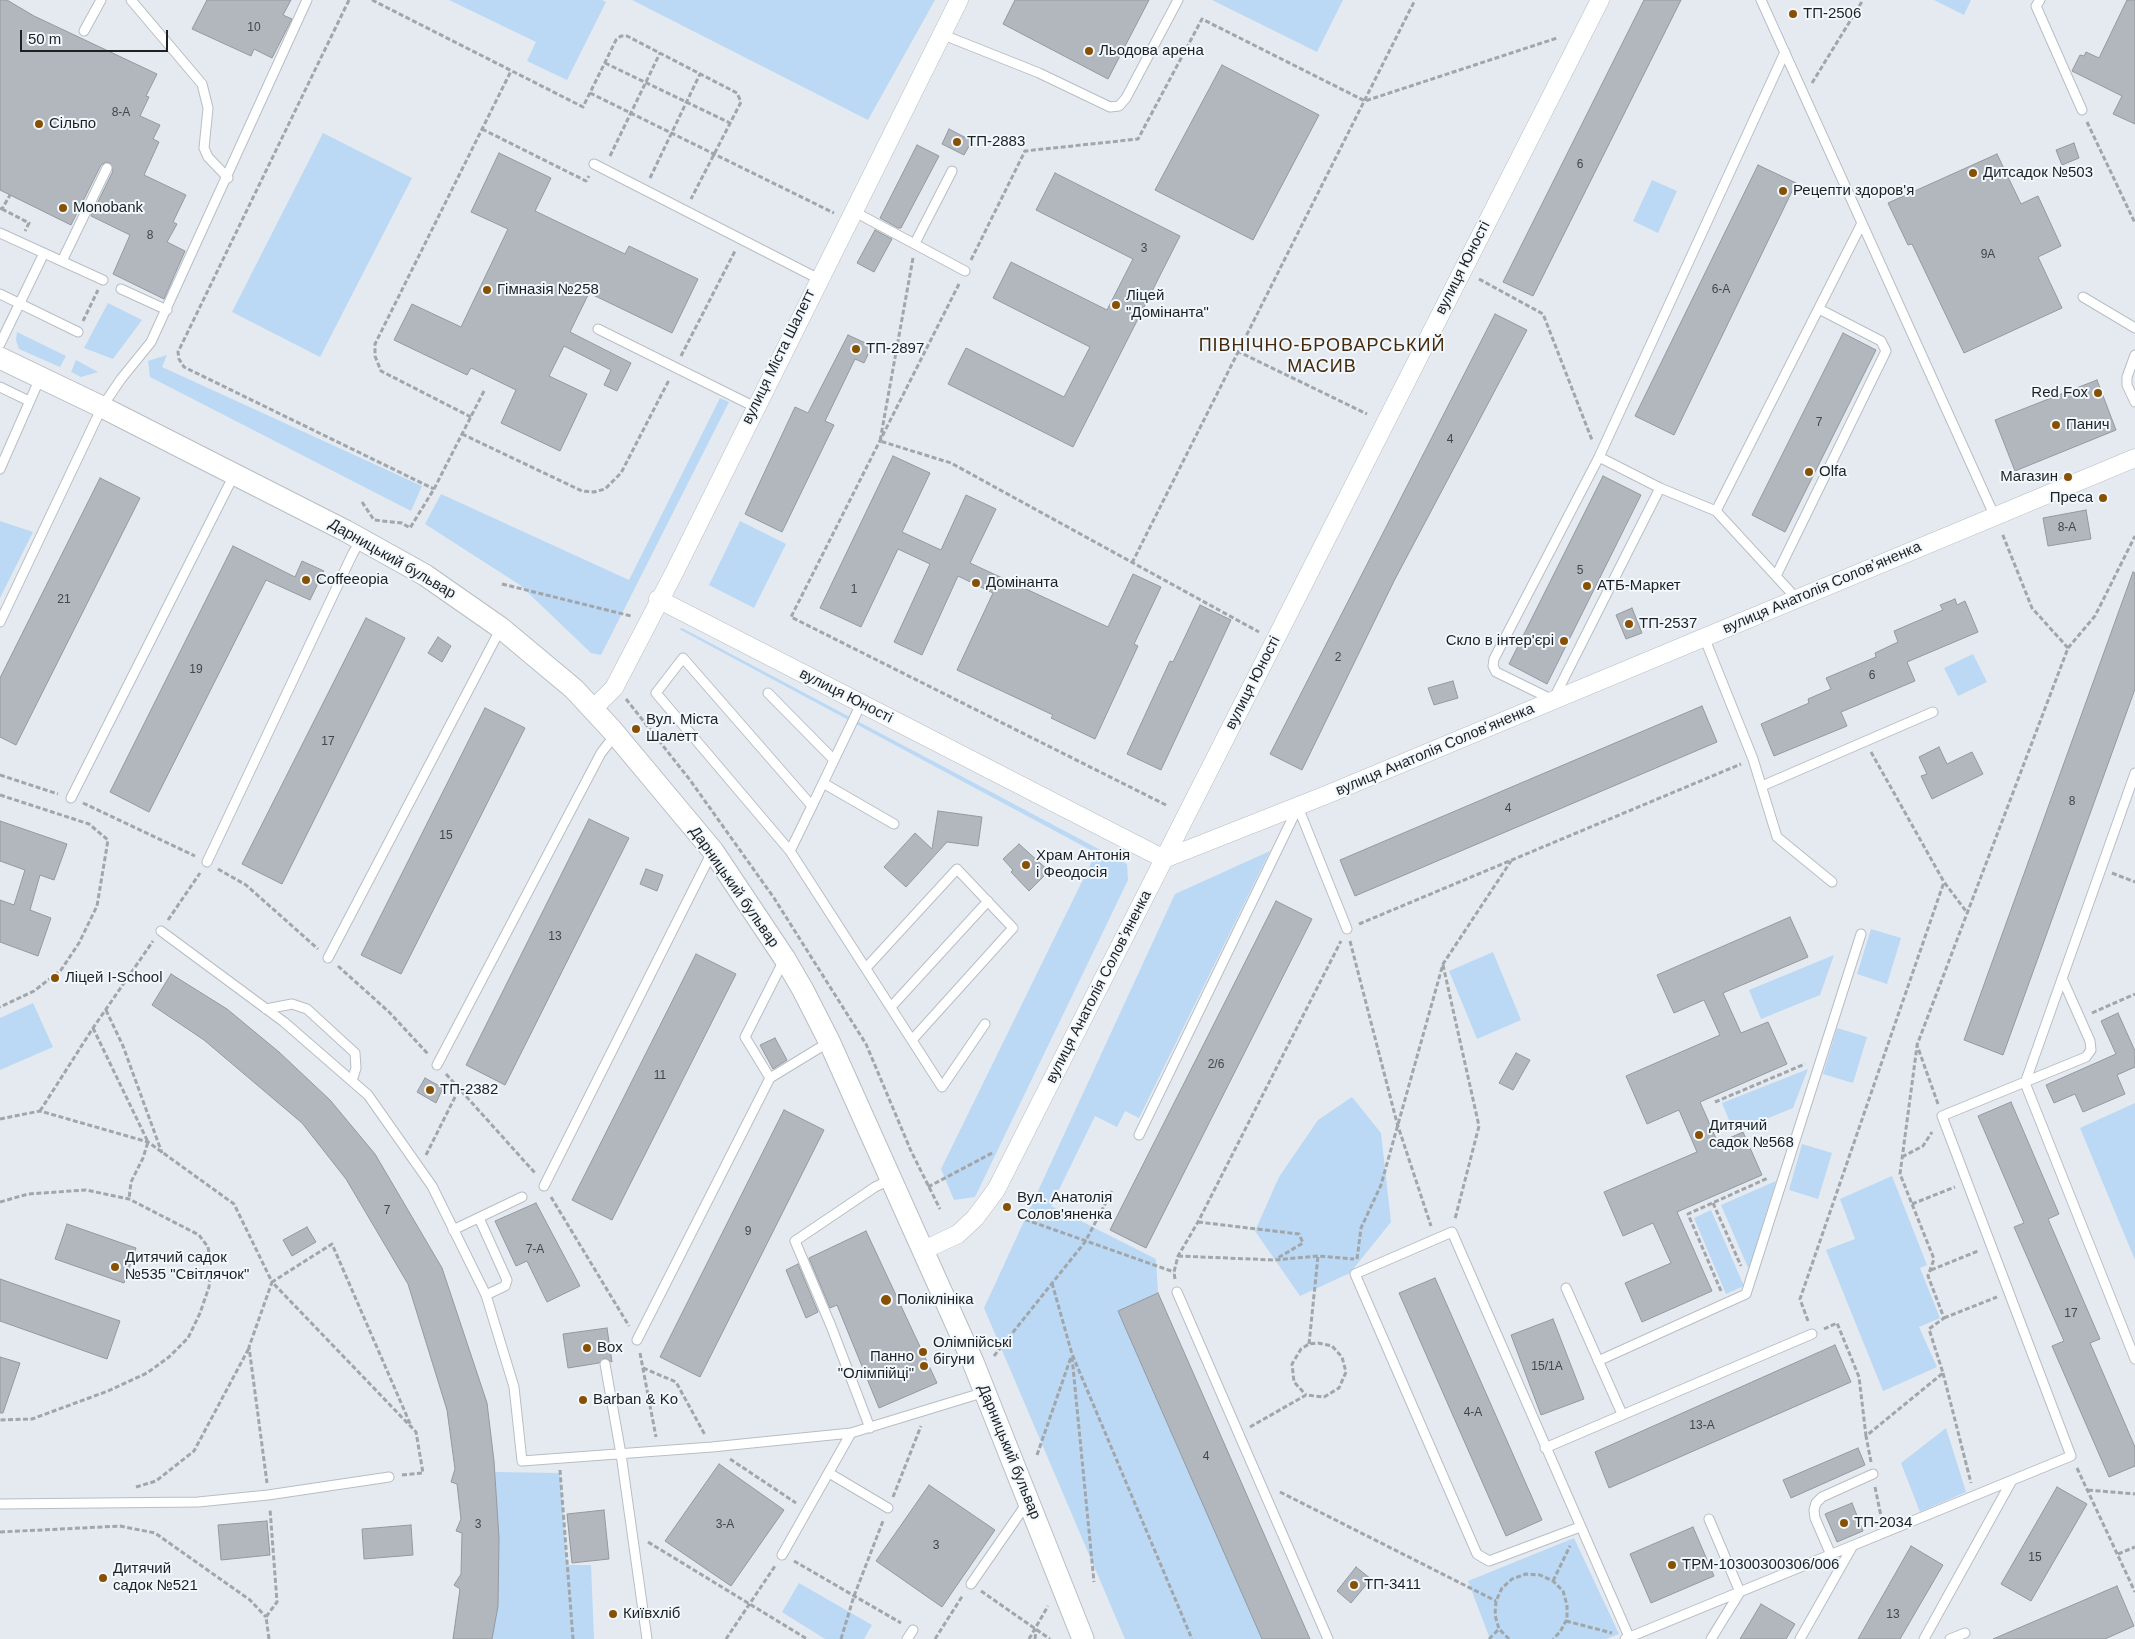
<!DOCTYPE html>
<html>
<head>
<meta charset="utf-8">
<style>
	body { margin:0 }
	#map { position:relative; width:2135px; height:1639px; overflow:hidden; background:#e4eaf0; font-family:Arial,sans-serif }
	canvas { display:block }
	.scale { position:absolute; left:20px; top:30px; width:148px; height:22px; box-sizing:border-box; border:2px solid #1e2022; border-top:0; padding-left:6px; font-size:15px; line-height:18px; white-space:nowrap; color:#1e2022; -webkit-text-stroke:4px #f1f8fd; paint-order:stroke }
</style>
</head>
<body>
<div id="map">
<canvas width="2135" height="1639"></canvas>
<div class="scale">50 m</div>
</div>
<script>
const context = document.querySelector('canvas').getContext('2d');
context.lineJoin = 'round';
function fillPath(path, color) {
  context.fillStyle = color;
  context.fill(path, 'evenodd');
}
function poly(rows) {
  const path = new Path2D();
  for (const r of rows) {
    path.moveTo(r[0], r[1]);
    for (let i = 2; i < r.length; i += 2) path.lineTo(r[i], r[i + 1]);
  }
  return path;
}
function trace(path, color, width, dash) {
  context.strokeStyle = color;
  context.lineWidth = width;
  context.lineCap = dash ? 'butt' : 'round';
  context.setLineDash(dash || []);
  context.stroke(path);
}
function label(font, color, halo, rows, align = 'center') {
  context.font = font + ' Arial,sans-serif';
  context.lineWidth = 4;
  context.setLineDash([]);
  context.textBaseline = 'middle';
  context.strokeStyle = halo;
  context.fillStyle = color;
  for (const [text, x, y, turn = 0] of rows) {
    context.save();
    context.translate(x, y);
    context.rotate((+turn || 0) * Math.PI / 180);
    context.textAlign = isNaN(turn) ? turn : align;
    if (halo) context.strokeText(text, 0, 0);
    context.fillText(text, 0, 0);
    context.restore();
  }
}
fillPath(poly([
	[449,0,602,0,606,2,567,80,527,61,536,42],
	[632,0,935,0,868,120],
	[1212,0,1343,0,1317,52],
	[1934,0,1971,0,1964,15],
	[323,133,412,178,320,357,232,312],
	[1652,180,1677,191,1658,233,1633,221],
	[108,303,142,320,113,359,84,348],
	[17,332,66,356,60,367,19,349,16,340],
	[167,355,162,367,422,486,411,511,150,377,148,361],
	[76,360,98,372,81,377,71,372],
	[720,398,729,402,601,655,591,653,520,585,425,524,441,494,629,580],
	[0,521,33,532,0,598],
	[740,521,786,544,754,608,709,585],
	[682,628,1127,864,1128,880,975,1197,954,1200,941,1169,1096,853,679,629],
	[1973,654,1987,682,1958,696,1944,668],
	[1270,851,1139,1118,1125,1111,1117,1127,1095,1116,1051,1206,1156,1259,1158,1293,1118,1311,1262,1639,1125,1639,984,1308,1175,894],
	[1871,929,1901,938,1887,984,1857,974],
	[1493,952,1521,1020,1477,1039,1449,971],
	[1834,955,1820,995,1761,1019,1749,990],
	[33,1003,53,1047,0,1070,0,1018],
	[1837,1028,1867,1037,1853,1083,1823,1074],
	[1808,1069,1793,1108,1734,1132,1722,1103],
	[1352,1097,1381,1133,1391,1222,1350,1273,1300,1296,1255,1231,1279,1177,1318,1120],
	[2135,1103,2135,1260,2080,1128],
	[1802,1144,1832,1153,1818,1199,1789,1190],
	[1892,1176,1927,1265,1920,1268,1940,1318,1919,1327,1937,1367,1883,1391,1826,1250,1855,1239,1840,1199],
	[1776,1181,1749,1270,1721,1205],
	[1711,1210,1744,1286,1726,1294,1694,1218],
	[1946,1428,1966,1492,1920,1512,1901,1463],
	[495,1472,560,1473,567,1565,591,1565,594,1639,492,1639,498,1606,499,1538],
	[1574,1538,1619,1634,1606,1639,1490,1639,1468,1581],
	[799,1583,872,1625,864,1639,825,1639,782,1612]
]), '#bbd9f4');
const building = poly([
	[0,0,7,0,34,16,157,74,146,96,149,97,140,116,160,125,153,139,159,142,144,175,186,195,173,222,177,224,167,242,185,251,164,299,113,274,130,235,91,216,113,171,110,163,106,162,101,165,71,225,0,190,0,0],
	[207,0,291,0,283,15,292,19,272,58,254,49,251,56,192,29,207,0],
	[1015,0,1149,0,1108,79,1003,24,1015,0],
	[1644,0,1681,0,1533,296,1503,282,1644,0],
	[2127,0,2135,0,2135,124,2113,114,2122,96,2072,71,2080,55,2084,56,2086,52,2099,58,2127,0],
	[1222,65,1319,115,1253,240,1155,190,1222,65],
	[949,129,972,141,964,155,942,144,949,129],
	[2074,143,2079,158,2062,165,2056,150,2074,143],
	[917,145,939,156,901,228,898,228,880,218,917,145],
	[499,153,551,178,535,211,625,254,629,246,698,279,672,333,589,293,570,332,631,363,617,391,604,385,611,370,564,346,549,376,587,394,560,451,501,423,516,390,471,368,467,375,394,340,412,304,461,327,508,229,471,212,499,153],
	[1997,154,2021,204,2038,196,2061,246,2038,257,2062,308,1964,353,1912,244,1908,245,1888,203,1997,154],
	[1758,165,1796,183,1674,435,1635,416,1758,165],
	[1055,173,1180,236,1073,447,948,384,966,348,1064,397,1090,347,993,298,1011,262,1107,310,1133,259,1036,210,1055,173],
	[875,230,892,239,874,272,857,263,875,230],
	[1495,314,1527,330,1394,581,1302,770,1270,754,1495,314],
	[1843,333,1876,350,1785,532,1752,515,1843,333],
	[848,335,872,346,864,363,855,359,825,421,834,425,782,532,745,514,795,407,808,413,848,335],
	[2097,380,2116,430,2015,471,1995,420,2097,380],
	[893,456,930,473,902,532,941,550,966,495,996,509,970,563,1108,627,1133,574,1161,587,1134,644,1138,646,1095,739,1051,718,1053,715,957,670,993,593,958,576,922,655,894,642,930,564,898,549,861,627,820,608,893,456],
	[1603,476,1641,495,1547,684,1509,664,1603,476],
	[100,478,140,498,16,745,0,737,0,678,100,478],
	[2086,510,2091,539,2048,546,2043,518,2086,510],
	[233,546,295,577,302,561,324,571,310,600,266,580,149,812,110,792,233,546],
	[2133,572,2135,573,2135,689,2003,1055,1964,1040,2133,572],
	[1955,599,1957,605,1965,601,1978,632,1907,662,1915,681,1841,712,1847,726,1774,756,1761,724,1809,703,1808,699,1831,689,1826,678,1876,657,1875,653,1898,642,1894,631,1943,610,1940,605,1955,599],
	[1200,605,1231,620,1161,770,1127,754,1170,661,1173,662,1200,605],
	[1632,608,1642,633,1626,639,1616,615,1632,608],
	[366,618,405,638,282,884,242,864,366,618],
	[438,637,451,646,442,662,428,653,438,637],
	[1453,681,1458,698,1434,705,1428,688,1453,681],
	[1702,706,1717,742,1355,896,1340,860,1702,706],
	[485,708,525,728,401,974,361,955,485,708],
	[1939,747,1947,764,1972,752,1983,774,1932,799,1921,776,1927,774,1919,757,1939,747],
	[938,811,982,817,978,846,947,842,906,887,884,867,915,833,932,849,938,811],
	[589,819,629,838,505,1085,466,1065,589,819],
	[0,821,67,844,54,880,40,875,30,910,51,918,38,956,0,942,0,900,14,905,25,870,0,861,0,821],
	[1019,844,1049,871,1029,891,1011,872,1013,870,1003,859,1019,844],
	[646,869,663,875,657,891,640,884,646,869],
	[1276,901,1312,919,1146,1248,1110,1230,1276,901],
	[1790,917,1808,957,1723,993,1741,1033,1768,1022,1787,1064,1700,1102,1718,1143,1743,1132,1762,1175,1677,1212,1712,1291,1642,1322,1625,1283,1671,1263,1653,1223,1623,1236,1604,1192,1697,1152,1679,1110,1647,1124,1626,1076,1720,1035,1704,1000,1674,1013,1657,975,1790,917],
	[696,954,736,974,612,1220,572,1200,696,954],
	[171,974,227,1009,279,1052,330,1100,375,1154,442,1268,487,1403,494,1461,499,1538,498,1606,492,1639,453,1639,460,1589,454,1585,461,1574,462,1533,456,1531,461,1519,457,1484,451,1482,455,1469,447,1410,408,1284,346,1179,302,1123,204,1040,152,1005,171,974],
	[2118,1013,2135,1051,2135,1067,2117,1075,2125,1094,2083,1112,2075,1094,2054,1103,2046,1085,2116,1054,2101,1021,2118,1013],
	[775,1038,787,1060,773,1069,760,1045,775,1038],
	[1516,1053,1530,1060,1513,1090,1499,1083,1516,1053],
	[425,1078,443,1088,436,1103,417,1092,425,1078],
	[2011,1102,2059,1214,2048,1219,2100,1339,2090,1343,2135,1447,2135,1466,2109,1477,2052,1346,2064,1341,2014,1227,2024,1223,1978,1116,2011,1102],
	[784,1110,824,1130,700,1377,660,1357,784,1110],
	[536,1203,580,1286,547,1302,527,1261,516,1266,495,1221,536,1203],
	[67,1224,136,1248,124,1283,55,1259,67,1224],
	[307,1227,316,1242,292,1256,283,1240,307,1227],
	[866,1231,937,1383,879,1408,837,1305,830,1308,809,1258,866,1231],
	[798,1264,818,1312,806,1318,786,1270,798,1264],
	[1435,1278,1542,1520,1506,1536,1399,1293,1435,1278],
	[0,1279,120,1321,107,1359,0,1321,0,1279],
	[1158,1293,1213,1418,1310,1639,1262,1639,1118,1311,1158,1293],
	[1553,1319,1584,1399,1541,1415,1511,1335,1553,1319],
	[607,1328,612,1362,604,1358,599,1363,568,1368,563,1334,607,1328],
	[1835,1345,1851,1382,1609,1488,1595,1452,1835,1345],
	[0,1357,20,1363,3,1413,0,1413,0,1357],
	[1858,1448,1865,1465,1791,1498,1783,1480,1858,1448],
	[719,1464,784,1510,731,1586,665,1541,719,1464],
	[929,1485,995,1530,942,1607,876,1561,929,1485],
	[2057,1487,2087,1504,2031,1601,2001,1584,2057,1487],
	[1852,1503,1863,1531,1837,1542,1825,1514,1852,1503],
	[604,1510,609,1559,572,1563,567,1514,604,1510],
	[267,1521,270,1555,221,1560,218,1525,267,1521],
	[411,1525,413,1555,364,1559,362,1529,411,1525],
	[1693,1527,1714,1576,1651,1603,1630,1554,1693,1527],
	[1911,1546,1943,1565,1900,1639,1858,1639,1911,1546],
	[1356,1567,1371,1579,1351,1603,1337,1591,1356,1567],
	[2117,1586,2134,1626,2105,1639,1993,1639,2117,1586],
	[1761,1604,1795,1624,1786,1639,1740,1639,1761,1604]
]);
fillPath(building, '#b1b7bd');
trace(building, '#93999f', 1);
const service = poly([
	[131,0,202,84,208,108,204,148,208,157,228,178],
	[1761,0,1995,517],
	[2040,0,2036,6,2082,110],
	[84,31,101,0],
	[941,34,1039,73,1110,107,1119,106,1126,98,1178,0],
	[594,164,819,279],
	[853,211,965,271],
	[0,233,103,280],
	[915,243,952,171],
	[62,261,107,168],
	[121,289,167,310],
	[0,294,78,332],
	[2083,297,2135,328],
	[598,329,755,407],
	[0,344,44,253],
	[2135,355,2127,377,2127,385,2135,402],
	[0,387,29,401],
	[1599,457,1660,488,1716,511,1797,599],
	[0,469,40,378],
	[1660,488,1553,700,1496,672,1493,666,1494,659,1599,457,1785,52],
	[1716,511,1862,223],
	[1776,576,1886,351,1881,341,1819,309],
	[0,622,102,407,121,379,151,342,307,0],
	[1704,637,1753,759,1777,837,1832,882],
	[768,693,834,760],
	[2135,773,2025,1083,2135,1359],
	[823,783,894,824],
	[1762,786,1933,712],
	[71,798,234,475],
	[812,806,683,658,656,693,790,851,812,806,823,783,861,704],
	[1298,807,1347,929],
	[790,851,942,1087,985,1024],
	[207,862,353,553,361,540],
	[161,931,284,1022,368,1095,432,1186,486,1295,514,1387,522,1461,712,1447,851,1433,985,1392],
	[328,958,501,628],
	[866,968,957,869,1013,928,912,1040],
	[891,1007,988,901],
	[266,1009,292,1004,307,1009,355,1053,356,1068,352,1081],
	[437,1065,601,753,615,735],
	[770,1078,745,1037,784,960],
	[1139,1135,1298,807],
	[544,1186,712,852],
	[479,1218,507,1280,505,1286,486,1295],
	[453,1230,522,1197],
	[1566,1288,1622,1414],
	[1177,1292,1328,1639],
	[637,1340,770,1078,829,1042],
	[1598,1361,1746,1294,1861,934],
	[605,1364,621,1454,647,1639],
	[870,1428,831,1326,795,1241,875,1187,891,1179],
	[1545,1448,1812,1334],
	[829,1473,888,1508],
	[0,1504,198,1502,268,1495,389,1477],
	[1709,1519,1740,1592,1711,1639],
	[1580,1527,1489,1561,1477,1554,1355,1274,1452,1232,1630,1639],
	[782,1555,851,1433],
	[1831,1555,1815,1518,1814,1510,1816,1503,1822,1497,1873,1474],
	[971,1584,1027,1503],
	[907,1639,913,1630],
	[1625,1639,2071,1456,1942,1116,2086,1057,2091,1050,2090,1041,2062,978],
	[1800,1639,1852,1547],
	[1924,1639,2011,1482],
	[1950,1639,1965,1633]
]);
const minor = poly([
	[658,599,1164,859],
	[593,709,614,688,674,573,959,0],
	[1164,859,1326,795,2135,458],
	[924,1250,958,1234,975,1218,996,1190,1600,0]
]);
const tertiary = poly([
	[0,358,102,407,346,531,425,575,501,628,574,689,612,730,713,851,785,959,803,990,829,1041,973,1362,1083,1639]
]);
trace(service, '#b8bec4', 11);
trace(minor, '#b8bec4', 19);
trace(tertiary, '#b8bec4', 23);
trace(poly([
	[349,0,178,352,179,359,184,367,434,489],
	[372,0,583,107,616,40,621,36,627,36,737,93,741,102,691,199],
	[605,63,730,123],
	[1812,83,1863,0],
	[590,93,834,213],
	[2087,122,2135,223],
	[482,129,586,181,589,176],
	[610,156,660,53],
	[650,178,700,74],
	[0,208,2,209,10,195],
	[2,209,29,223,25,231],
	[913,258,880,441,951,463,1259,632],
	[971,260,1025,151,1138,139,1202,19,1365,101,1557,38],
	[1479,279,1543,314,1592,440],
	[959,284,791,617,1168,806],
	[83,321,98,290],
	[1237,351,1367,414],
	[681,356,735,251],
	[471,417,381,371,375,356,375,344,511,71],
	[462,434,582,491,594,492,605,489,621,473,669,380],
	[362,502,374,520,402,523,410,528,434,489,484,391],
	[1132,563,1415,0],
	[502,584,631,616],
	[2068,648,2095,616,2135,536],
	[626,699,690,780,774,898,866,1044,911,1151,940,1209],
	[1871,752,1944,882,1968,914],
	[0,775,58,794],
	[0,795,89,824,108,840,97,906,79,943,61,970,34,991,0,1007],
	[83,803,195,856],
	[218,869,246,885,318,949],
	[2112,873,2135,882],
	[168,920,200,873],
	[1359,924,1741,764],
	[1350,941,1397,1123,1431,1226],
	[1443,965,1479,1126,1455,1219],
	[338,966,389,1012,428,1054],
	[106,1010,123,1046,162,1153],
	[2092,1013,2135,994],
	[93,1028,148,1142,143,1158,131,1182,129,1199],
	[446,1074,535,1173],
	[1715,1102,1805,1064],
	[1938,1104,1917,1045,2068,648,2032,608,2002,533],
	[40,1111,93,1028,153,941],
	[0,1119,40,1111,148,1142,234,1204,272,1282,249,1347,267,1483],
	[426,1155,459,1089],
	[1902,1157,1923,1146,1932,1132],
	[928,1187,994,1152],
	[551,1197,629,1326],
	[0,1202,28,1194,86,1190,129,1199,199,1235,208,1247,211,1266,209,1287,200,1313,188,1338,169,1357,147,1373,108,1391,32,1419,0,1420],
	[1713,1203,1741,1266],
	[1912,1204,1955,1187],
	[1018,1217,1174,1272],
	[1198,1222,1299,1234,1303,1243,1276,1259],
	[1178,1256,1274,1260,1318,1256,1354,1259],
	[1357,1259,1361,1228,1381,1185,1443,964,1511,861],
	[1931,1270,1978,1251],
	[1175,1279,1174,1272,1178,1256,1198,1222,1341,941],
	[1052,1283,1072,1354,1192,1639],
	[1721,1291,1688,1214,1768,1178],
	[1944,1318,1997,1297],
	[1808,1321,1800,1299,1944,882],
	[1824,1329,1837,1323,1859,1377,1866,1436],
	[1309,1344,1318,1256],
	[640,1353,656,1437],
	[994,1356,1085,1242,1112,1191],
	[1072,1357,1094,1582],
	[643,1368,676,1382,705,1435],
	[1943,1373,1971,1483],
	[1250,1427,1306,1395,1324,1397,1339,1388,1346,1372,1342,1357,1332,1346,1318,1343,1309,1344,1301,1349,1292,1364,1294,1382,1306,1395],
	[1037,1455,1071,1357],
	[730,1459,796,1503],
	[1871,1462,1866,1436,1943,1373,1929,1329,1944,1318,1928,1276,1934,1259,1900,1174,1917,1046],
	[2077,1468,2135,1592],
	[560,1470,573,1639],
	[402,1475,423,1473,416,1432,272,1282,332,1244,412,1428],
	[136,1487,156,1481,194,1451,249,1348],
	[1875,1487,1882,1521],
	[2088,1490,2135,1494],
	[1280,1492,1496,1601],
	[893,1497,921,1426],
	[0,1532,120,1526,155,1533,250,1600,266,1617],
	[648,1542,807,1639],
	[2118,1554,2135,1547],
	[794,1561,901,1623],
	[1553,1581,1570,1546],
	[981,1591,1050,1639],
	[1566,1621,1612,1633],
	[269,1639,266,1617,277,1602,270,1509],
	[726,1639,775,1566],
	[841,1639,854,1596,883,1521],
	[935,1639,963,1595],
	[1029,1639,1048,1606],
	[1035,1639,1036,1629],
	[1489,1639,1499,1629],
	[1509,1639,1499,1629,1495,1615,1496,1601,1502,1588,1512,1579,1526,1574,1540,1575,1553,1581,1563,1591,1567,1605,1567,1619,1560,1632,1553,1639]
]), '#a1a6ab', 3, [5, 2.5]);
trace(service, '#fff', 9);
trace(minor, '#fff', 18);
trace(tertiary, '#fff', 21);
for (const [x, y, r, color] of [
	[1793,14,5,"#885003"],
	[1089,51,5,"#885003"],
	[39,124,5,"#885003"],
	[957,142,5,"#885003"],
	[1973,173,5,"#885003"],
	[1783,191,5,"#885003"],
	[63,208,5,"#885003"],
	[487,290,5,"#885003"],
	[1116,305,5,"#885003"],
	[856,349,5,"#885003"],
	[2098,393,5,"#885003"],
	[2056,425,5,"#885003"],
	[1809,472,5,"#885003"],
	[2068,477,5,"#885003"],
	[2103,498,5,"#885003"],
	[306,580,5,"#885003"],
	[976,583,5,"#885003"],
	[1587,586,5,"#885003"],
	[1629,624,5,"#885003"],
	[1564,641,5,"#885003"],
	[636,729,5,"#885003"],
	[1026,865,5,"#885003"],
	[55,978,5,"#885003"],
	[430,1090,5,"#885003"],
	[1699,1135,5,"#885003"],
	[1007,1207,5,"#885003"],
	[115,1267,5,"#885003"],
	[886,1300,6,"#885003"],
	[587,1348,5,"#885003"],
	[923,1352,5,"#885003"],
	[924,1366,5,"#885003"],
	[583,1400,5,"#885003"],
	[1844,1523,5,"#885003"],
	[1672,1565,5,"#885003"],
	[103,1578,5,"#885003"],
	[1354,1585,5,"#885003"],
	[613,1614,5,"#885003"]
]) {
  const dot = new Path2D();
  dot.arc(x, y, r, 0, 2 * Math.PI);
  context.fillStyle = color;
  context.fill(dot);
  trace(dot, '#f1f8fd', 2);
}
label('12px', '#434649', null, [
	["10",254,28],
	["8-А",121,113],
	["6",1580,165],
	["8",150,236],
	["3",1144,249],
	["9А",1988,255],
	["6-А",1721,290],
	["7",1819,423],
	["4",1450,440],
	["8-А",2067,528],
	["5",1580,571],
	["1",854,590],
	["21",64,600],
	["2",1338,658],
	["19",196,670],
	["6",1872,676],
	["17",328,742],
	["8",2072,802],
	["4",1508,809],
	["15",446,836],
	["13",555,937],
	["2/6",1216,1065],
	["11",660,1076],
	["7",387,1211],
	["9",748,1232],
	["7-А",535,1250],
	["17",2071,1314],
	["15/1А",1547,1367],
	["4-А",1473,1413],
	["13-А",1702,1426],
	["4",1206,1457],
	["3",478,1525],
	["3-А",725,1525],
	["3",936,1546],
	["15",2035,1558],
	["13",1893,1615]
]);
label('15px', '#1e2022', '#f1f8fd', [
	["ТП-2506",1803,14],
	["Льодова арена",1099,51],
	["Сільпо",49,124],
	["ТП-2883",967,142],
	["Дитсадок №503",1983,173],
	["Рецепти здоров'я",1793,191],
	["Monobank",73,208],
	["Гімназія №258",497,290],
	["Ліцей",1126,296],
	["\"Домінанта\"",1126,313],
	["ТП-2897",866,349],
	["Red Fox",2088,393,"right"],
	["Панич",2066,425],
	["Olfa",1819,472],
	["Магазин",2058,477,"right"],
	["Преса",2093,498,"right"],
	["Coffeeopia",316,580],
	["Домінанта",986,583],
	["АТБ-Маркет",1597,586],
	["ТП-2537",1639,624],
	["Скло в інтер'єрі",1554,641,"right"],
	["Вул. Міста",646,720],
	["Шалетт",646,737],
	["Храм Антонія",1036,856],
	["і Феодосія",1036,873],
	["Ліцей I-School",65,978],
	["ТП-2382",440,1090],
	["Дитячий",1709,1126],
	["садок №568",1709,1143],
	["Вул. Анатолія",1017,1198],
	["Солов'яненка",1017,1215],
	["Дитячий садок",125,1258],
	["№535 \"Світлячок\"",125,1275],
	["Поліклініка",897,1300],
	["Олімпійські",933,1343],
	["бігуни",933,1360],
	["Box",597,1348],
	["Панно",914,1357,"right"],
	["\"Олімпійці\"",914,1374,"right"],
	["Barban & Ko",593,1400],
	["ТП-2034",1854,1523],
	["ТРМ-10300300306/006",1682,1565],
	["Дитячий",113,1569],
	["садок №521",113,1586],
	["ТП-3411",1364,1585],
	["Київхліб",623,1614]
], 'left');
label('15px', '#1e2022', '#f1f8fd', [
	["вулиця Юності",1463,268,-63],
	["вулиця Міста Шалетт",779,357,-64],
	["Дарницький бульвар",392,559,30],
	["вулиця Анатолія Соловʼяненка",1822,588,-23],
	["вулиця Юності",1253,683,-63],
	["вулиця Юності",846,696,27],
	["вулиця Анатолія Соловʼяненка",1435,750,-23],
	["Дарницький бульвар",734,887,55],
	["вулиця Анатолія Соловʼяненка",1099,987,-63],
	["Дарницький бульвар",1009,1452,68]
]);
context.letterSpacing = '1px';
label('18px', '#45290a', '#f1f8fd', [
	["ПІВНІЧНО-БРОВАРСЬКИЙ",1322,346],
	["МАСИВ",1322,367]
]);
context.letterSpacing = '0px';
</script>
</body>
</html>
